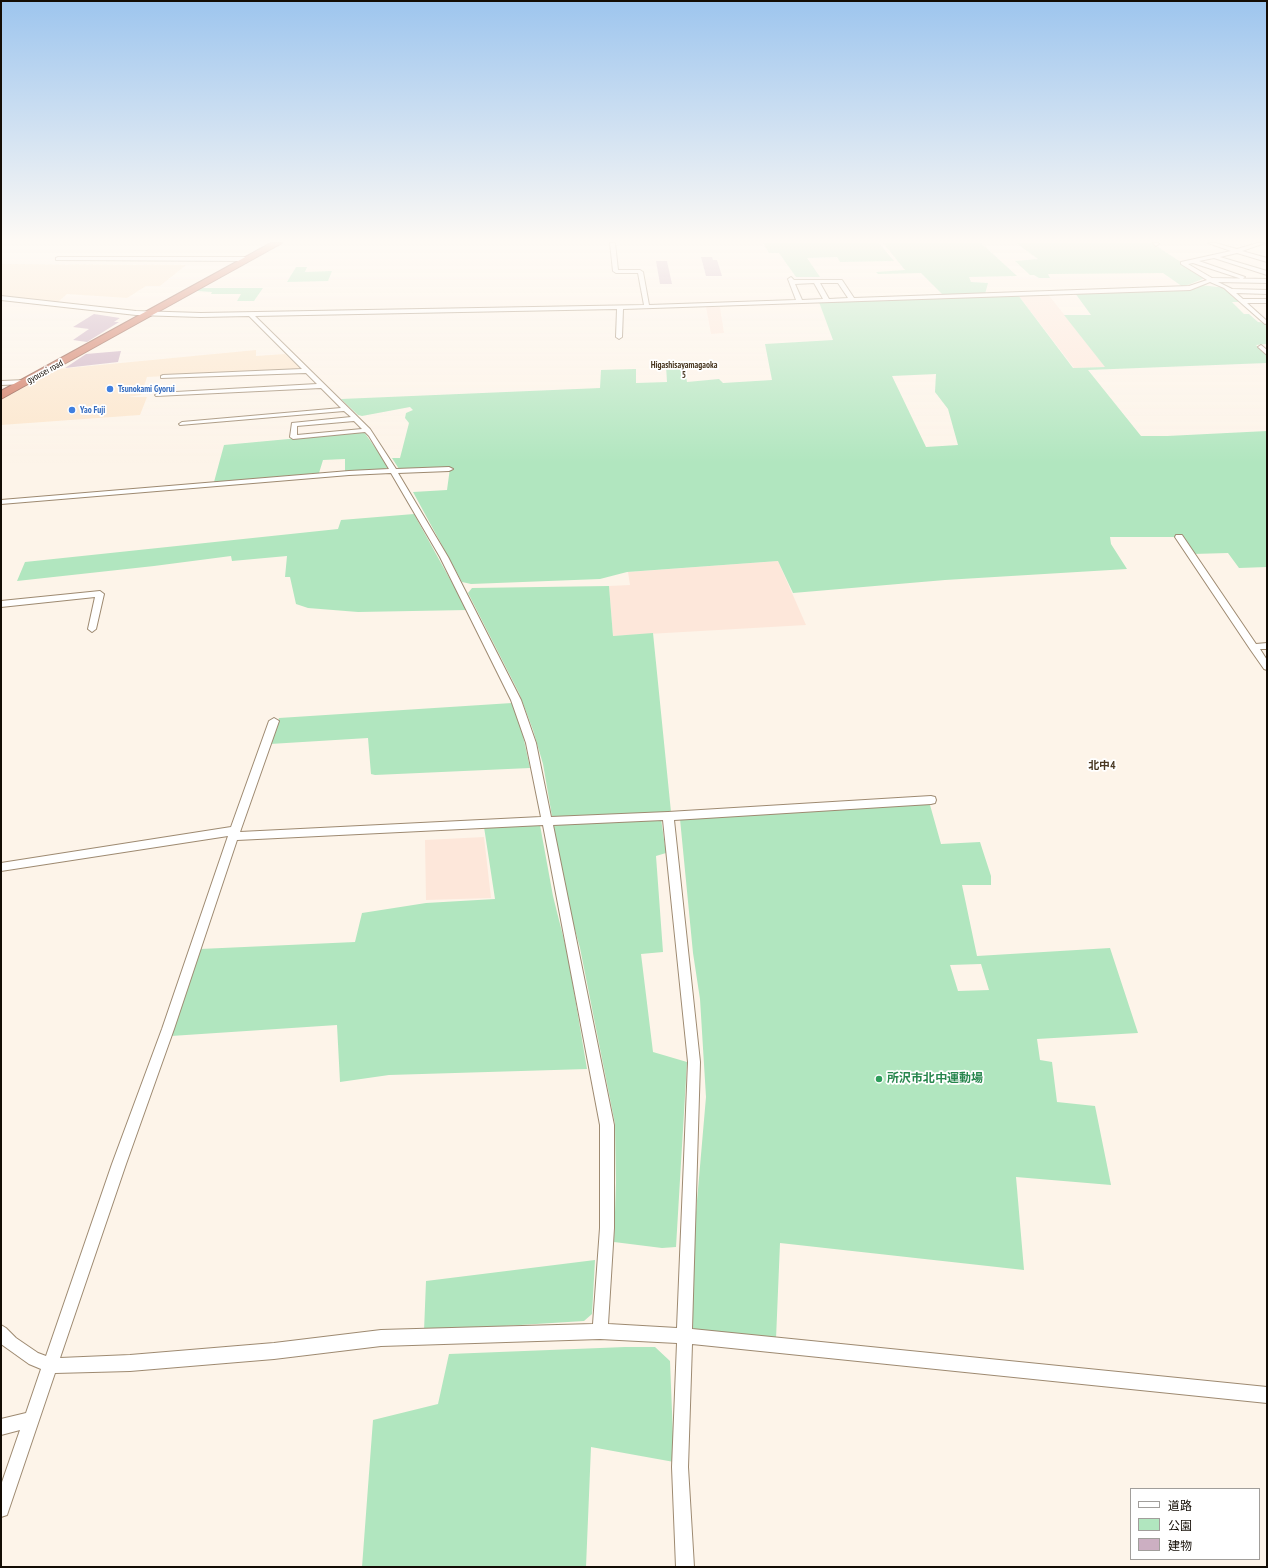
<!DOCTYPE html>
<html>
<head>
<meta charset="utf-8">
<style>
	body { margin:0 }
	#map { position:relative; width:1268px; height:1568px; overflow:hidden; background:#fdf4e9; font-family:"PT Sans Narrow","Noto Sans JP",sans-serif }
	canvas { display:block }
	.frame { position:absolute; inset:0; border:2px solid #130c04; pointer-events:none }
	.legend { position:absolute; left:1130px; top:1488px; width:130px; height:72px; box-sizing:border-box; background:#fff; border:1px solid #a19e9b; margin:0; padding:5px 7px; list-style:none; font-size:12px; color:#130c04 }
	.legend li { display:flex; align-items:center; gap:8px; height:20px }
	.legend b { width:20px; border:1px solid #a19e9b }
</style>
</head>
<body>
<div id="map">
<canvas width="1268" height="1568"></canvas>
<div class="frame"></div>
<ul class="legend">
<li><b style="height:5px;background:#fff"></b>道路</li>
<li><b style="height:11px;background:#b1e6bf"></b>公園</li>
<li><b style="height:11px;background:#ccafc2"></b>建物</li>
</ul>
</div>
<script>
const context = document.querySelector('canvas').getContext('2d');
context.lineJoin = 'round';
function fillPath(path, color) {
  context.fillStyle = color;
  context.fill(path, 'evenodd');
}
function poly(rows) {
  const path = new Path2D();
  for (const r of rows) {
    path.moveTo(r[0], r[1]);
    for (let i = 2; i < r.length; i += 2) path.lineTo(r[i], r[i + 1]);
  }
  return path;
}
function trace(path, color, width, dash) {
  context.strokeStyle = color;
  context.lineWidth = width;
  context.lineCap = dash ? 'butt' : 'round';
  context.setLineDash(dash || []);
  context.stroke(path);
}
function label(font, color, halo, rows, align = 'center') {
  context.font = font + ' "PT Sans Narrow","Noto Sans JP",sans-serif';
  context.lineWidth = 3.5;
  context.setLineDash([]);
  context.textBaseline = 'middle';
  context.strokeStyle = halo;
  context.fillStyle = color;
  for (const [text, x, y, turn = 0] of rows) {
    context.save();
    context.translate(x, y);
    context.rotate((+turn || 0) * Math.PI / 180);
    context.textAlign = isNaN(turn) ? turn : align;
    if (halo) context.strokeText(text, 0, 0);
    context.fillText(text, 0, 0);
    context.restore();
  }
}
fillPath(poly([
	[1,264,186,265,160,286,146,286,127,298,67,294,57,303,1,296],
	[256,350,256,356,285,354,302,369,147,377,141,395,128,397,147,397,140,415,1,425,1,400,58,369]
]), '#fce6cc');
fillPath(poly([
	[1047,293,1106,367,1074,368,1018,295],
	[706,307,720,307,724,333,711,334],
	[778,561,806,625,613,636,609,586,630,585,628,572],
	[484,837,491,898,426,900,425,840]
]), '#fde7da');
fillPath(poly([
	[763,243,879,243,894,261,840,262,837,257,807,258,820,277,796,277,779,253,769,253],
	[883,243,981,243,1017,276,969,277,971,282,988,283,985,294,943,295,921,273,878,274,876,272,905,270],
	[1016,243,1152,243,1205,278,1183,287,1163,273,1048,274,1050,278,1039,278,1034,275,1030,275,1015,261,1038,259],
	[296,267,307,267,305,272,332,271,328,281,287,282],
	[1201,285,1226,288,1240,302,1232,302,1244,314,1249,314,1258,322,1267,323,1267,344,1256,345,1267,356,1267,363,1088,370,1141,436,1167,436,1267,431,1267,567,1239,568,1228,553,1193,554,1181,537,1110,537,1111,544,1127,569,945,580,793,593,778,561,627,572,600,579,471,584,462,582,413,492,447,490,450,468,399,469,392,458,400,458,409,423,405,418,406,413,413,410,410,407,362,416,358,415,341,399,600,388,601,370,636,369,636,383,667,382,666,366,684,365,687,382,719,379,723,383,772,380,765,344,833,340,819,302,1018,295,1073,368,1105,367,1064,315,1091,315,1075,293,1186,289],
	[936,374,935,392,948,409,958,445,926,447,892,376],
	[202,288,263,288,254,301,237,301,241,294,211,294,212,292,197,291],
	[364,432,389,467,384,470,345,471,345,459,323,460,319,473,214,482,224,445],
	[414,514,467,610,358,612,308,608,296,604,290,577,285,577,287,556,232,561,231,556,154,566,17,581,25,562,338,529,341,520],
	[609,586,613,636,653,633,671,812,660,812,666,853,656,856,663,952,641,954,653,1052,687,1062,676,1247,662,1248,614,1242,616,1183,615,1124,580,948,566,897,543,764,533,730,519,693,468,593,472,588],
	[512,703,522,731,530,768,375,775,371,774,368,738,270,744,279,718],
	[927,804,930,805,941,844,980,842,991,876,991,885,962,885,977,956,1110,948,1138,1033,1037,1039,1040,1060,1052,1062,1057,1102,1095,1106,1111,1185,1016,1177,1024,1270,780,1243,776,1339,686,1328,706,1097,700,999,693,953,680,819],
	[981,964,989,990,958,991,950,965],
	[540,825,553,896,568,956,587,1069,389,1075,340,1082,337,1025,171,1036,200,949,355,942,362,913,426,903,495,899,484,827],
	[595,1260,592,1314,584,1321,424,1331,426,1281],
	[625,1347,655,1347,670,1361,674,1462,591,1447,586,1567,362,1567,373,1420,438,1404,449,1354]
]), '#b1e6bf');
fillPath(poly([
	[701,257,712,257,713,260,717,260,722,276,706,276],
	[656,261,667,261,672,284,660,284],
	[94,314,120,318,114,322,119,322,87,342,73,340,89,329,73,327],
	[121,351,118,362,65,368,86,354]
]), '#ccafc2');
const street = poly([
	[610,243,615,243,618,270,640,270,643,272,649,305,796,300,788,279,791,277,794,280,842,280,854,298,1189,286,1207,280,1181,264,1181,262,1231,251,1208,243,1215,243,1237,249,1258,243,1265,243,1242,251,1267,258,1267,262,1237,253,1220,257,1267,271,1267,275,1214,258,1199,261,1245,277,1242,279,1193,263,1188,264,1212,278,1267,279,1267,283,1218,282,1232,289,1267,290,1267,294,1236,293,1243,299,1267,299,1267,303,1247,303,1267,321,1267,323,1265,324,1224,288,1210,282,1190,290,623,309,622,337,619,339,616,337,617,309,255,316,370,429,396,469,449,467,453,469,449,471,398,473,448,557,521,700,536,743,551,817,668,812,931,796,935,797,936,800,935,803,931,804,674,820,700,1062,692,1329,1267,1387,1267,1403,692,1344,688,1467,694,1567,676,1567,672,1467,677,1343,600,1339,381,1346,274,1359,130,1371,55,1373,9,1509,7,1515,1,1517,1,1485,20,1430,1,1435,1,1419,26,1413,41,1369,29,1364,1,1344,1,1325,6,1328,16,1338,38,1353,46,1356,112,1164,162,1029,228,836,1,871,1,863,231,827,269,721,274,718,279,721,240,832,541,817,526,743,511,700,440,557,391,473,349,475,1,504,1,500,349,471,389,469,369,436,365,432,293,439,290,437,292,423,351,417,344,411,180,425,179,424,182,422,341,408,321,388,156,396,155,395,158,393,317,384,306,373,161,378,161,376,163,375,302,369,249,316,201,317,136,315,1,300,1,296,136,311,201,313,644,305,638,273,616,273,613,271,610,243],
	[814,283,823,299,802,300,795,284,814,283],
	[820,283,838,283,848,298,829,299,820,283],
	[354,421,362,429,297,435,297,426,354,421],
	[663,820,688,1062,677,1328,608,1324,614,1228,614,1125,553,825,663,820],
	[543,825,600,1125,600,1228,593,1324,381,1330,274,1343,130,1355,60,1358,126,1164,174,1029,237,840,543,825],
	[1153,243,1158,243,1159,244,1156,246,1153,243],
	[58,257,248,257,251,259,248,261,56,260,56,258,58,257],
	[1261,345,1267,350,1267,355,1258,347,1261,345],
	[1,381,26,380,29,382,26,384,1,385,1,381],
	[1176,535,1182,535,1256,644,1267,643,1267,649,1260,649,1267,660,1267,670,1264,669,1250,649,1175,537,1176,535],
	[100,591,104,594,96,629,92,632,88,629,95,597,1,607,1,601,100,591]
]);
const highway = poly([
	[271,243,282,243,1,399,1,391,271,243]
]);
trace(street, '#9e8a71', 2);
trace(highway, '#8d4e3c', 2);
fillPath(street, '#fff');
fillPath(highway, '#ce725a');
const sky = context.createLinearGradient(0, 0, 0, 463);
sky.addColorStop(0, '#9dc5ee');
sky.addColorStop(0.52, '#fefaf5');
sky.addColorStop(1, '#fefaf500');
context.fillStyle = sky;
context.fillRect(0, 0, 1268, 463);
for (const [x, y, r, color] of [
	[110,389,4,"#3f7fe0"],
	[72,410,4,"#3f7fe0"],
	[879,1079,4,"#2e9e5b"]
]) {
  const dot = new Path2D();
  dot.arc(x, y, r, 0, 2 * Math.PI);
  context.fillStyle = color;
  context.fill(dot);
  trace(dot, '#fff', 1.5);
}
label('bold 9px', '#4a3923', '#fff', [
	["Higashisayamagaoka",684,365],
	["5",684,375]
]);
label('9px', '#130c04', '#fff', [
	["gyousei road",45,372,-28]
]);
label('bold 9px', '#366cbe', '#fff', [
	["Tsunokami Gyorui",118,389],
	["Yao Fuji",80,410]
], 'left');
label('bold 11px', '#4a3923', '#fff', [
	["北中4",1102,766]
]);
label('bold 12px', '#27864d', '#fff', [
	["所沢市北中運動場",887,1079]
], 'left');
</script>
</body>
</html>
